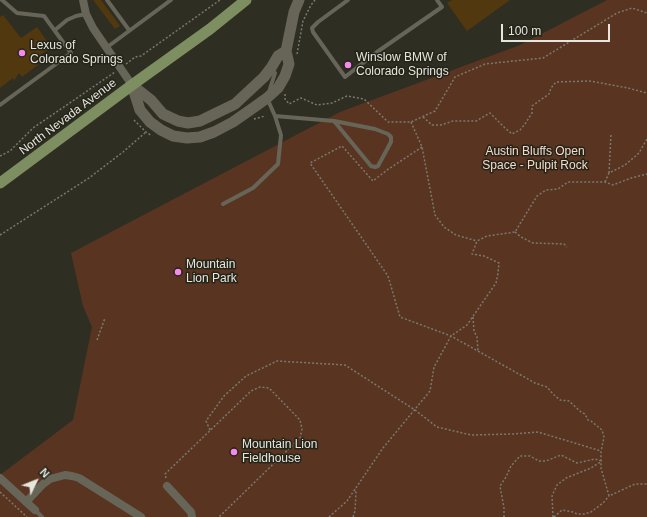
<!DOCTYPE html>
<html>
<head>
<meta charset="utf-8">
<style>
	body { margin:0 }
	#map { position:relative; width:647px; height:517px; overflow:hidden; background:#2f2e23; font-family:Arial,sans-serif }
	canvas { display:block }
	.north { position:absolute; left:16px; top:461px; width:40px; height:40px; -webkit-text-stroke:3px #252419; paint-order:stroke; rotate:47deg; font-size:11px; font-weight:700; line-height:16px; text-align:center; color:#e6e5de }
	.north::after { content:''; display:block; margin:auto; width:14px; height:18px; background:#e6e5de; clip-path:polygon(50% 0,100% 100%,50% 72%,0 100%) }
	.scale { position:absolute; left:501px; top:24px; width:109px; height:18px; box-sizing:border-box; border:2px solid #e6e5de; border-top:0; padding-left:5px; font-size:12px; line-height:14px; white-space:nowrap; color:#e6e5de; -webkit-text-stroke:3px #252419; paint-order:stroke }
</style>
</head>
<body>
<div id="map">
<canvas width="647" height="517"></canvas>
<div class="north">N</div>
<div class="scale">100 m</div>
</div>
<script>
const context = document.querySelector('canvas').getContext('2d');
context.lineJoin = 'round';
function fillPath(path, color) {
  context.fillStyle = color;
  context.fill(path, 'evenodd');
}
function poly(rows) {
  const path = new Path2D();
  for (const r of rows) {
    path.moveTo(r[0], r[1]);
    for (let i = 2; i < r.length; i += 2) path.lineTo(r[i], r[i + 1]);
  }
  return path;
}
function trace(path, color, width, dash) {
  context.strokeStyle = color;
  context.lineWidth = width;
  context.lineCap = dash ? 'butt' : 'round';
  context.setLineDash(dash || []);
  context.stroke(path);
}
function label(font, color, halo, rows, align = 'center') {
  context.font = font + ' Arial,sans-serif';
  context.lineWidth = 3;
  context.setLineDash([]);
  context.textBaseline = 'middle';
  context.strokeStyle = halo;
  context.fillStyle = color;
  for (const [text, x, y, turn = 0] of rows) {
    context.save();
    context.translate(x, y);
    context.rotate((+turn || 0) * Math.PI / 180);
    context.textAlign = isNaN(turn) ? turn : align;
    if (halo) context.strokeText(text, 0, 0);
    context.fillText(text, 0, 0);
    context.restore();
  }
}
fillPath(poly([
	[607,0,647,0,647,517,0,517,0,475,73,420,92,327,83,306,71,253,340,112,520,45]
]), '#593521');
fillPath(poly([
	[93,0,101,0,120,26,115,29],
	[452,0,510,0,467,31,447,3],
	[3,15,21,38,37,27,51,47,35,59,38,65,22,77,19,73,14,81,13,78,0,88,0,17]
]), '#52380e');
trace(poly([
	[297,54,303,21,311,5,315,0],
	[126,64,135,57,141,56,220,0],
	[285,94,285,99,289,104,301,98,317,105,332,103,347,96,364,99,388,122,411,122,435,111,455,77,485,64,543,58,617,13,632,8,647,13],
	[423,117,432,125,441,125,453,121,476,121,490,113,505,128,512,134,520,130,525,124,532,113,532,106,549,94,551,88,556,82,590,81,628,88,647,93],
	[254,119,265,116],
	[134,120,146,132,152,136],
	[411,122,422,147,435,215,444,227,456,235,477,241],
	[422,147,387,170,373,181,342,146,310,163,388,276,400,317,451,336,535,383,547,387,553,394,560,400,569,401,581,412,585,414,588,420,591,421,602,430,604,437,601,451],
	[0,156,10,151,33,128,115,72],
	[609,173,611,134],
	[605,182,609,173,625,165,639,153,647,139],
	[515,232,521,237,533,243,564,244,567,247],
	[0,235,89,178,123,152,146,132],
	[473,317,474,331,477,337,478,351],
	[97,340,105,318],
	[210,430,206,421,224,396,246,376,277,361,345,365,415,410,437,427,471,435,513,434,538,432,601,451,601,468,609,496,635,484,647,484],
	[166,478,165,474,251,391,260,387,269,388,300,420,302,429,300,438,219,517],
	[0,492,27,517],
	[329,517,347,501,383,448,430,391,434,367,451,336,467,325,496,283,498,273,499,263,484,256,472,254,477,241,487,236,515,232,537,196,546,190,558,189,568,182,605,182,613,185,631,178,647,174],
	[353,517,355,511,356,493,355,489],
	[504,517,504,508,500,486,506,477,511,466,520,456,530,456,539,461,546,461,561,455,577,463,595,459,602,461],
	[553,517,552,496,557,485,566,478,591,468,602,461],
	[554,517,562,510,573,512,577,514,584,514,591,512,603,503,609,496]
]), '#7a7970', 1.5, [2, 2]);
trace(poly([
	[107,0,129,30],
	[348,0,318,22,312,28,313,32,345,77,377,52,442,7,437,0],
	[55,30,67,20,76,16,86,14],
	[106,48,171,0],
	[269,92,275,73,271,69],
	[0,105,71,53,44,16,17,13,2,0],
	[275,116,334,121,371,166,375,167,378,166,391,142,391,137,388,134,375,129,334,121],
	[223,204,253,188,278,164,281,135,275,116,267,98],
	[35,510,42,517]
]), '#676558', 4);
trace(poly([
	[83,0,86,14,93,28,132,85],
	[0,478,35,510],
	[167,486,191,512,192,517],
	[26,502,43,484,50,479,65,475,72,476,79,478,141,517]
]), '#676558', 8);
trace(poly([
	[132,85,140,110,150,122,161,130,173,136,187,138,200,137,214,132,233,122,253,108,267,98,278,88,285,76,289,64,286,51,294,12,299,0],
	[132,85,151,100,163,114,178,121,188,123,200,121,235,104,264,77,271,68,278,56,286,51]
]), '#676558', 11);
trace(poly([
	[0,183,132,85,210,29,246,0]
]), '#7d8e60', 11);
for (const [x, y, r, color] of [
	[22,53,4,"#f689ed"],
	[348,65,4,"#f689ed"],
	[178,272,4,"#f689ed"],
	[234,452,4,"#f689ed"]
]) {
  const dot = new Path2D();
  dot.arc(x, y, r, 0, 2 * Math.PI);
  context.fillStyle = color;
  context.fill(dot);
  trace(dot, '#252419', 1.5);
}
label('12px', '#e6e5de', '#252419', [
	["Lexus of",30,46],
	["Colorado Springs",30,60],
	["Winslow BMW of",356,58],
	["Colorado Springs",356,72],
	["Mountain",186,265],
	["Lion Park",186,279],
	["Mountain Lion",242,445],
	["Fieldhouse",242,459]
], 'left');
label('12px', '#e6e5de', '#252419', [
	["North Nevada Avenue",68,117,-37]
]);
label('12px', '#f6d9c9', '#252419', [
	["Austin Bluffs Open",535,152],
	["Space - Pulpit Rock",535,166]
]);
</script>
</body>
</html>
